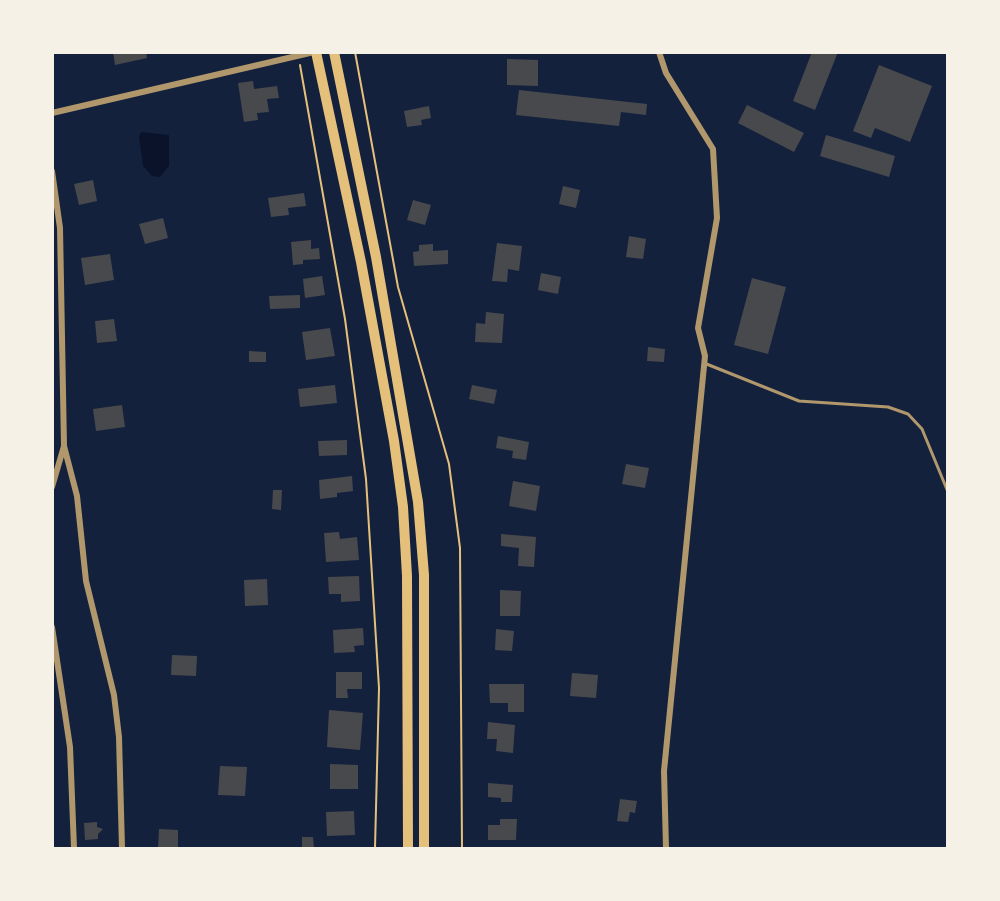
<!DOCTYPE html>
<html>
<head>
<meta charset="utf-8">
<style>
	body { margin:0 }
	#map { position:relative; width:1000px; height:901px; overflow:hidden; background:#14213d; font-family:"Open Sans",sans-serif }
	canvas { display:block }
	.frame { position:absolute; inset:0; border:54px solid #f6f1e7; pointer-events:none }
</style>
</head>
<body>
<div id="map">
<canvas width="1000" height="901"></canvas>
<div class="frame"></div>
</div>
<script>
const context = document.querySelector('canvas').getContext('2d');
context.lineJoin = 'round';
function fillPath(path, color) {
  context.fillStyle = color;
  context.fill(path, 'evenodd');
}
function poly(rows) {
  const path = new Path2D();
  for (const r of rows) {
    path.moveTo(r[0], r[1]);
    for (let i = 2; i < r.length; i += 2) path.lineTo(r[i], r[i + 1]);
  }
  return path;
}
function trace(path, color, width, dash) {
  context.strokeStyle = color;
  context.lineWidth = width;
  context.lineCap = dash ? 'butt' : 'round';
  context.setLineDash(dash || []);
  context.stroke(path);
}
fillPath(poly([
	[141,132,169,135,169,166,160,177,152,176,143,166,139,137]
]), '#0b132b');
fillPath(poly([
	[113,52,146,52,147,58,115,65],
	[812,52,838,52,815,110,793,101],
	[507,59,538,60,538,86,507,85],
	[879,65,932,86,910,142,875,128,871,138,853,131],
	[253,81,254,89,277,86,279,98,267,99,269,112,257,113,258,120,244,122,238,83],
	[519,90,647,104,646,115,621,112,619,126,516,115],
	[747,105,804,133,794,152,738,123],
	[429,106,431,118,421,120,422,125,407,127,404,111],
	[826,135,895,156,889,177,820,156],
	[93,180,97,201,79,205,74,184],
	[563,186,580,190,576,208,559,204],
	[304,193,306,206,288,208,289,215,271,217,268,198],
	[413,200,431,205,425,225,407,220],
	[163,218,168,238,145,244,139,224],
	[629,236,646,239,643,259,626,257],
	[311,240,311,249,319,248,320,259,303,260,303,264,293,265,291,242],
	[497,243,522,246,519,271,508,269,507,282,492,281],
	[433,244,433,251,448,250,448,264,414,266,413,252,419,251,419,245],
	[110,254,114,280,85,285,81,258],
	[541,273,561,277,558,294,538,290],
	[322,276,325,295,305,298,303,279],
	[752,278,786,287,768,354,734,345],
	[300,295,300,308,270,309,269,296],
	[486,312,504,314,502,343,475,342,476,323,485,324],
	[114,319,117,341,97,343,95,321],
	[330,328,335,356,306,360,302,332],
	[648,347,665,349,664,362,647,361],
	[249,351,266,352,266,362,249,362],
	[335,385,337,403,300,407,298,389],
	[472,385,497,390,494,404,469,399],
	[122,405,125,427,96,431,93,409],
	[498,436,529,442,526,460,512,458,513,451,496,448],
	[347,440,347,455,319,456,318,441],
	[626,464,649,468,645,488,622,484],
	[352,476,353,491,337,493,337,497,320,499,319,480],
	[513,481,540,486,536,511,509,506],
	[273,490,282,490,281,510,272,509],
	[339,532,340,539,357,537,359,560,326,562,324,533],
	[501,534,536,537,534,567,518,566,519,548,501,546],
	[359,576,360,601,341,602,341,594,329,594,328,577],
	[267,579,268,605,245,606,244,580],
	[500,590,521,591,520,616,500,616],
	[363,628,364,645,354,646,355,652,334,653,333,630],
	[496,629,514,631,512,651,495,650],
	[172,655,197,656,196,676,171,675],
	[336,672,362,672,362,689,347,689,348,698,336,698],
	[572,673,598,675,596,698,570,696],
	[489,684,524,684,524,712,508,712,508,703,490,703],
	[329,710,363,713,360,750,327,747],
	[488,722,515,725,513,753,496,751,497,739,487,739],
	[330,764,358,765,358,789,330,789],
	[220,766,247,767,245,796,218,795],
	[488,783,513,785,512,802,501,802,501,798,488,797],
	[620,799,637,801,635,813,630,812,628,822,617,821],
	[354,811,355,835,327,836,326,812],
	[500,819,517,819,516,840,488,840,488,825,500,825],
	[97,822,97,827,103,829,98,834,98,839,85,840,84,823],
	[159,829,178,830,178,848,158,848],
	[302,837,313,837,314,848,302,848]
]), '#48494c');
trace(poly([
	[355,52,398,287,449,464,460,548,462,848],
	[300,65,345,319,366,479,379,688,375,848]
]), '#e5c07b', 2);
trace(poly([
	[704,363,799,401,888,407,908,414,922,429,948,492]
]), '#b1986c', 3);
trace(poly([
	[659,52,666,73,713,149,717,218,698,328,705,356,664,771,666,848],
	[52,113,314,52],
	[52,171,60,228,64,446,52,487],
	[64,446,77,496,86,581,114,695,119,737,122,848],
	[52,627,70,747,74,848]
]), '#b1986c', 6);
trace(poly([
	[316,52,361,262,394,441,403,507,407,576,408,848],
	[334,52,376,257,418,502,424,575,424,848]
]), '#e5c07b', 10);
</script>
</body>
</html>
